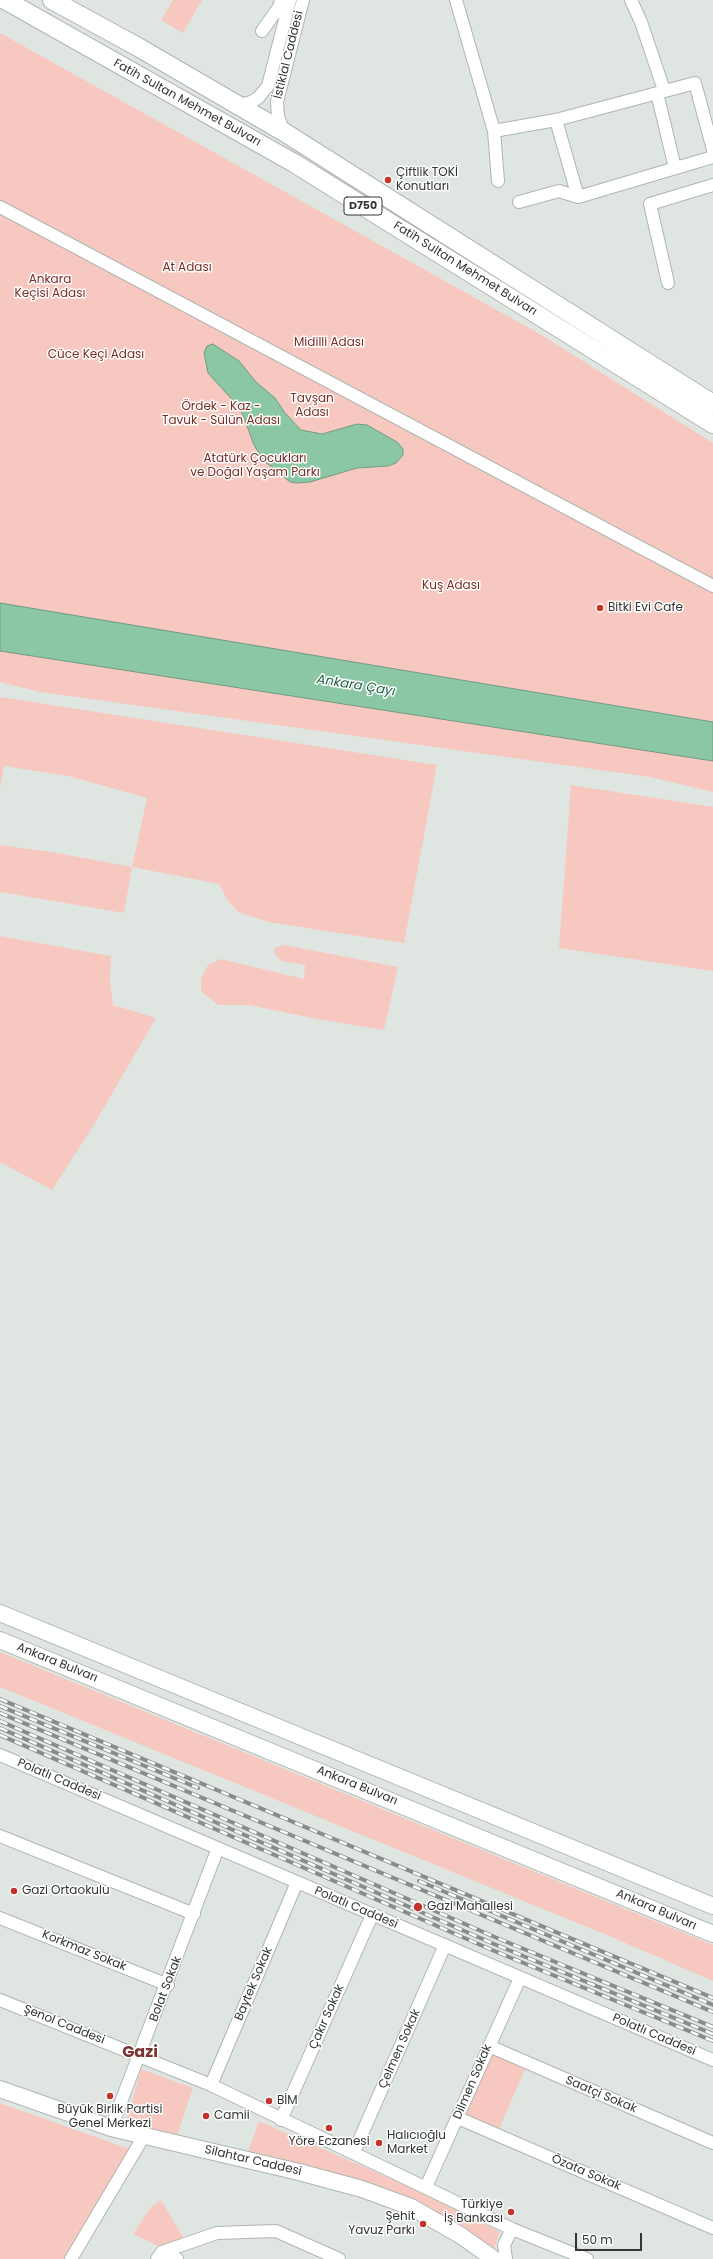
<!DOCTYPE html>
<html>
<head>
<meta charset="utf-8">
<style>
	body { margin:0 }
	#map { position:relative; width:713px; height:2259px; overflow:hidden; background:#dfe6e2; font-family:Poppins,sans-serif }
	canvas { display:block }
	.scale { position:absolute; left:575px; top:2233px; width:67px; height:18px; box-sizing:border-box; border:2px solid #323533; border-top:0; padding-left:5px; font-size:12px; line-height:14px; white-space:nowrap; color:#323533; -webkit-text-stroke:3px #fff; paint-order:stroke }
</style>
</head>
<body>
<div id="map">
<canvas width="713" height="2259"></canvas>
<div class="scale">50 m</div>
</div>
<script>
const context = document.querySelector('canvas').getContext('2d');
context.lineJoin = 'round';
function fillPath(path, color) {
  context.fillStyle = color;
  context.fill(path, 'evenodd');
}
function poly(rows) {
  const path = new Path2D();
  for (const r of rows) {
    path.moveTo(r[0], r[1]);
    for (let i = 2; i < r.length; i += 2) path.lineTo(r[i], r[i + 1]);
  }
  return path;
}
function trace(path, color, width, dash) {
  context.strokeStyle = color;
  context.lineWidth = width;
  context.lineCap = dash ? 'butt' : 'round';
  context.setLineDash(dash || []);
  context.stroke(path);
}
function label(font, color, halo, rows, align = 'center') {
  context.font = font + ' Poppins,sans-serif';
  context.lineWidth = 3;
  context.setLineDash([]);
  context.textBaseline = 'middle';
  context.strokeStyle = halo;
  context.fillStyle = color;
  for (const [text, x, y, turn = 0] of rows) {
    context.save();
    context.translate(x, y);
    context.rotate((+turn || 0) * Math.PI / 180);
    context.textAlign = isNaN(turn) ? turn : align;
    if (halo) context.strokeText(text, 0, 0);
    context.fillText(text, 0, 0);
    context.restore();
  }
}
fillPath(poly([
	[173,0,202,0,183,33,161,20],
	[0,33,540,334,713,443,713,792,650,777,40,692,0,682],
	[0,697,437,765,404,943,268,922,238,912,228,901,219,884,132,867,124,913,0,892,0,845,52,852,132,867,147,798,68,776,4,766,0,788],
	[571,785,713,807,713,971,559,948],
	[0,936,111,956,110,981,113,1005,156,1018,92,1128,52,1190,0,1162],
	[285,945,398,967,384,1030,317,1019,249,1005,218,1005,201,991,201,978,208,965,221,959,304,979,305,965,281,961,275,954,274,948],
	[0,1652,713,1945,713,1981,614,1938,0,1687],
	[490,2053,525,2069,499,2129,464,2114],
	[141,2069,193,2088,176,2139,125,2126],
	[0,2103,135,2151,71,2259,0,2259],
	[259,2121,423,2193,500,2232,494,2248,449,2221,376,2186,311,2166,248,2152],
	[161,2200,184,2239,162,2248,133,2234,152,2206]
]), '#f7c8c0');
const water = poly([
	[213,344,239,361,256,382,275,398,285,413,301,430,322,434,357,424,367,425,397,442,403,449,403,455,396,463,388,466,357,468,310,482,297,483,290,482,263,460,254,445,243,415,237,405,208,373,204,353,207,346,213,344],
	[0,603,713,722,713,761,0,651,0,603]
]);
fillPath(water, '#8cc7a5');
trace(water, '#719b83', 1);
const minor = poly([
	[456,0,494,131,498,181],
	[631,0,641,22,664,90],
	[262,31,279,7,281,0],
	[657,93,675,168],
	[238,105,251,102,258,98,268,86,290,0],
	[556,120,578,197,713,157],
	[494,131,556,120,695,83,713,150],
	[284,132,278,117,277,102,303,0],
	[519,202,559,191,578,197],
	[0,207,713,586],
	[668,283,650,204,713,185],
	[0,1755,713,2060],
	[0,1836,194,1914],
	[0,1918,168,1985],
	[0,2000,211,2085,512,2229,587,2259],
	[489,2046,713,2143],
	[211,2085,297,1882],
	[458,2118,713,2228],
	[281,2120,372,1915],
	[111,2128,218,1848],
	[354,2152,445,1945],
	[426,2187,520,1978],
	[162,2252,177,2259],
	[71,2259,144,2136],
	[157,2259,162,2252,217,2233,276,2231,339,2259],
	[506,2259,504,2245,512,2229]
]);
const major = poly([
	[0,1613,713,1906],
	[0,1640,713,1934],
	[0,2089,111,2128,299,2172,362,2189,411,2207,460,2235,494,2259]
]);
const highway = poly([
	[5,0,294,163,713,424],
	[52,0,138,47,284,132,713,404]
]);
trace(minor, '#afb5b1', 14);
trace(major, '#afb5b1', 18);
trace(highway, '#afb5b1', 20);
trace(minor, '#fff', 12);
trace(major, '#fff', 16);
trace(highway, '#fff', 18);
const rail = poly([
	[0,1699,713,1998],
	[0,1706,198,1788],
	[0,1713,713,2012],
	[0,1721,497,1938,713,2027],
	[0,1728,494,1944,713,2034],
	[0,1735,492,1950,713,2041],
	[419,1881,713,2005]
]);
trace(rail, '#888d8a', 4);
trace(rail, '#fff', 2.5, [8]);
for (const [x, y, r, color] of [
	[388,180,4,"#c3352c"],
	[600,608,4,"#c3352c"],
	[14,1891,4,"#c3352c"],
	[418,1907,5,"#c3352c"],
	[110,2096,4,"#c3352c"],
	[269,2101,4,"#c3352c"],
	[206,2116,4,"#c3352c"],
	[329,2128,4,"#c3352c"],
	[379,2143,4,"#c3352c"],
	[511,2212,4,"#c3352c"],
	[423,2224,4,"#c3352c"]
]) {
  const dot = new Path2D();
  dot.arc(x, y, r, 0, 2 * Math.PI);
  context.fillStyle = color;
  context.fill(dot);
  trace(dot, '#fff', 1.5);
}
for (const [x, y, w] of [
	[363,206,38]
]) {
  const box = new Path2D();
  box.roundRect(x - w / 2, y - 9, w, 18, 3);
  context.fillStyle = '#fff';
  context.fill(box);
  trace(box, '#323533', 1);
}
label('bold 11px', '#323533', null, [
	["D750",363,206]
]);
label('12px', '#323533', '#fff', [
	["İstiklal Caddesi",289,55,-76],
	["Fatih Sultan Mehmet Bulvarı",187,103,29],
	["Fatih Sultan Mehmet Bulvarı",465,269,32],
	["Ankara Bulvarı",57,1663,22],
	["Polatlı Caddesi",59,1780,23],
	["Ankara Bulvarı",357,1786,22],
	["Polatlı Caddesi",356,1908,23],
	["Ankara Bulvarı",656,1910,23],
	["Korkmaz Sokak",84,1951,22],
	["Baytek Sokak",254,1984,-67],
	["Bolat Sokak",166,1989,-69],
	["Çakır Sokak",327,2017,-66],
	["Şenol Caddesi",64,2025,22],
	["Polatlı Caddesi",654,2035,23],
	["Çelmen Sokak",400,2049,-66],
	["Dilmen Sokak",473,2082,-67],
	["Saatçi Sokak",601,2095,23],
	["Silahtar Caddesi",253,2161,13],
	["Özata Sokak",586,2173,23]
]);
label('12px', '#323533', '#fff', [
	["Çiftlik TOKİ",396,173],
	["Konutları",396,187],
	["Bitki Evi Cafe",608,608],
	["Gazi Ortaokulu",22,1891],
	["Gazi Mahallesi",427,1907],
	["BİM",277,2101],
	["Büyük Birlik Partisi",110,2110,"center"],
	["Genel Merkezi",110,2124,"center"],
	["Camii",214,2116],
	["Halıcıoğlu",387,2136],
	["Market",387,2150],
	["Yöre Eczanesi",329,2142,"center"],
	["Türkiye",503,2205,"right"],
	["İş Bankası",503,2219,"right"],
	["Şehit",415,2217,"right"],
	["Yavuz Parkı",415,2231,"right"]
], 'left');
label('12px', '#792d26', '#fff', [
	["At Adası",187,268],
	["Ankara",50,280],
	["Keçisi Adası",50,294],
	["Midilli Adası",329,343],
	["Cüce Keçi Adası",96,355],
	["Tavşan",312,399],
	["Adası",312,413],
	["Ördek - Kaz -",221,407],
	["Tavuk - Sülün Adası",221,421],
	["Atatürk Çocukları",255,459],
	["ve Doğal Yaşam Parkı",255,473],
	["Kuş Adası",451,586]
]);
label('italic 13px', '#1e6242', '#fff', [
	["Ankara Çayı",356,686,9]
]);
label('bold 16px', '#7b352e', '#fff', [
	["Gazi",140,2053]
]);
</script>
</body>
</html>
